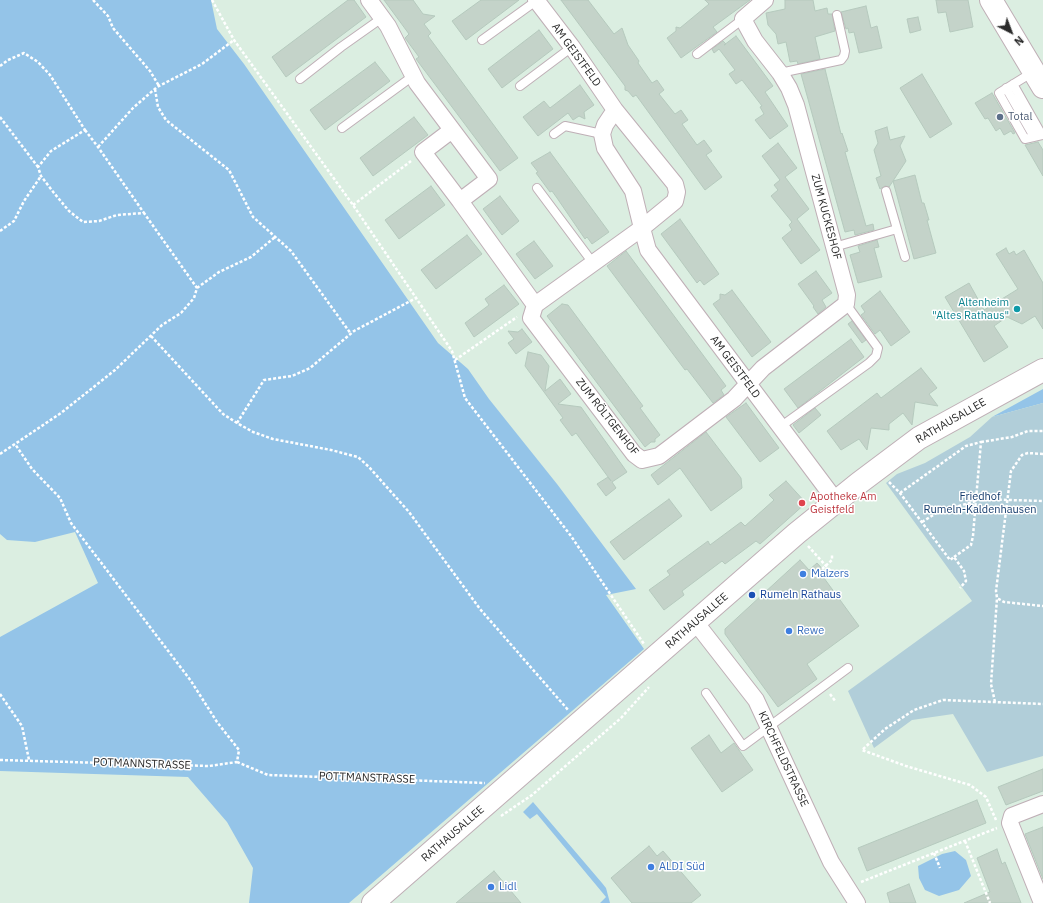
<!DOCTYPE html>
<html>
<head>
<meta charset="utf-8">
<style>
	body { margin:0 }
	#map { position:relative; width:1043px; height:903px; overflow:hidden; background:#dbeee1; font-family:"IBM Plex Sans",sans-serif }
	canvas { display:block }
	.north { position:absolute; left:991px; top:12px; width:40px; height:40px; -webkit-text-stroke:3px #fff; paint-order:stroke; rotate:138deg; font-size:11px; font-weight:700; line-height:16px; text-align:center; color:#2a2a2a }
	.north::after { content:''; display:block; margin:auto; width:14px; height:18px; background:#2a2a2a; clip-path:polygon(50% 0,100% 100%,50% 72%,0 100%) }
</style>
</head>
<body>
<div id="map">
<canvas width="1043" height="903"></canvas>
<div class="north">N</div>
</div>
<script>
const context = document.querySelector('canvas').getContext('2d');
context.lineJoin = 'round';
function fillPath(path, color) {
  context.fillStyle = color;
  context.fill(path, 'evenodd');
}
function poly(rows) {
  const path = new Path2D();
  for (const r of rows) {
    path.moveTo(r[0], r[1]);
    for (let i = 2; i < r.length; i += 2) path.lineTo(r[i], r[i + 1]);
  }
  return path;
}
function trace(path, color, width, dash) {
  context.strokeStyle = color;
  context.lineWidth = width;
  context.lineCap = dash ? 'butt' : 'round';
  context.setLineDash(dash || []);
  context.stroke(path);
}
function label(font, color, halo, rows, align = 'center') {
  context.font = font + ' "IBM Plex Sans",sans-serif';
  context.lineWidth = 3;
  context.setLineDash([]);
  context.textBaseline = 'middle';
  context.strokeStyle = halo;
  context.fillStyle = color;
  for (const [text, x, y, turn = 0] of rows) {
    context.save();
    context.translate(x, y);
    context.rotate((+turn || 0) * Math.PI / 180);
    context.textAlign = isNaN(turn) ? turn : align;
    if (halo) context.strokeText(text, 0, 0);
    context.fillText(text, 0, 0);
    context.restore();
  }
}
fillPath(poly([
	[0,0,211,0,217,29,244,64,438,343,468,369,489,399,557,484,636,589,606,595,644,649,349,903,249,903,253,868,227,822,188,777,0,771,0,637,98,583,75,532,35,542,7,540,0,534],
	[1043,389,1043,403,992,417],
	[533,802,602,883,606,888,610,903,600,903,606,897,537,814,530,819,523,812],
	[955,851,966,860,971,876,959,890,939,896,925,890,919,878,918,866,942,854]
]), '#94c4e8');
fillPath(poly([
	[1043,403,1043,756,987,772,953,714,912,720,874,748,848,691,972,601,886,483,897,474,925,463,970,437,992,417]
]), '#b1ced9');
const building = poly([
	[348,0,354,0,366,17,286,77,272,57,348,0],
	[384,0,413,0,423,14,435,16,424,24,431,33,428,36,518,158,500,171,416,59,419,57,405,38,409,34,384,0],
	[481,0,519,0,466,40,452,21,481,0],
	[561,0,588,0,614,34,622,28,628,45,639,61,638,63,652,83,657,80,664,90,659,94,675,114,681,110,688,120,682,124,697,145,704,140,712,151,706,155,722,177,705,190,636,95,633,97,628,91,625,90,625,86,561,0],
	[705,0,750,0,713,27,717,32,681,58,667,38,676,31,676,27,680,28,709,4,705,0],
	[785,0,813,0,815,11,827,8,828,14,832,14,835,31,815,37,820,59,798,64,797,61,790,62,786,42,778,44,776,34,768,25,766,13,785,9,785,0],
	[936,0,968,0,973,27,950,32,946,12,938,13,936,0],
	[866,6,871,28,877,26,882,48,859,53,854,32,849,33,848,28,846,29,841,12,866,6],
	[918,17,921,30,910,33,907,19,918,17],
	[539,30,553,49,502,88,488,69,539,30],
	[736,36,773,86,765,92,788,126,770,139,755,120,764,114,760,107,762,106,742,80,736,84,729,74,735,70,719,49,714,53,712,49,723,41,726,44,724,45,736,36],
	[375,62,390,81,325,130,310,110,375,62],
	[825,69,841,134,842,133,848,151,845,152,866,226,873,224,874,230,855,235,854,230,845,232,801,74,825,69],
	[922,74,952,124,930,138,900,88,922,74],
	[580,85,594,105,584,112,585,119,579,116,573,120,568,113,538,136,523,117,544,101,550,108,580,85],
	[992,93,1015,133,1013,134,1011,131,1004,135,1000,128,996,131,988,118,985,119,975,103,992,93],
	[414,117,428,135,373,176,360,158,414,117],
	[887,127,890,140,905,136,900,146,906,161,893,181,915,175,922,203,924,203,929,220,927,220,936,253,914,259,893,181,889,187,885,186,880,189,876,178,881,176,874,150,878,143,875,131,887,127],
	[1038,142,1043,150,1043,176,1025,145,1038,142],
	[778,143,797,168,785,177,809,209,797,219,820,250,801,264,782,238,792,230,789,225,792,222,771,196,778,190,774,185,780,180,762,156,778,143],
	[550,152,609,232,592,244,587,237,585,239,557,198,552,191,550,192,536,173,538,172,531,163,550,152],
	[431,186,445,205,399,239,385,220,431,186],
	[500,196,519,221,502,235,483,209,500,196],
	[680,219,719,274,704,285,700,280,697,283,661,234,680,219],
	[467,235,482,254,436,289,421,270,467,235],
	[877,240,879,247,874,248,882,277,858,283,850,255,860,252,858,246,877,240],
	[534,241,553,266,535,279,516,254,534,241],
	[1006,248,1009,254,1014,251,1016,255,1024,250,1043,283,1043,329,1035,316,1022,324,1007,317,994,326,1008,347,984,362,945,297,969,283,984,310,1018,289,996,254,1006,248],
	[626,251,726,386,721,390,724,395,713,403,687,369,685,370,607,266,626,251],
	[816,271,832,293,822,300,826,307,818,314,813,307,814,306,798,284,816,271],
	[504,285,519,304,474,337,465,323,489,305,485,299,504,285],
	[732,290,771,342,752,357,713,304,720,299,720,294,725,295,732,290],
	[880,291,910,332,891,346,880,330,875,334,861,315,865,312,861,306,880,291],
	[562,304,568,305,643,406,640,408,660,435,655,439,655,442,651,442,645,447,547,316,562,304],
	[852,321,866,340,862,343,848,324,852,321],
	[522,329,532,342,516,354,508,343,514,339,508,331,518,332,522,329],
	[851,339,864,357,798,408,784,389,851,339],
	[528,352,541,355,549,366,545,391,560,379,571,394,558,404,581,407,627,472,612,482,616,488,606,496,597,484,608,477,611,481,576,433,572,436,560,420,563,418,525,366,528,352],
	[921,368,937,388,929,394,938,406,915,402,912,425,903,413,889,424,889,430,871,428,867,450,859,439,841,450,827,431,877,393,881,398,921,368],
	[746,403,779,448,760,462,726,417,746,403],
	[815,408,821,415,799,433,793,425,815,408],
	[706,432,741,478,742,488,711,511,680,468,658,485,651,475,706,432],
	[786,481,806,503,760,544,756,541,725,564,722,561,682,591,684,595,664,610,649,590,670,575,667,571,708,541,710,545,741,522,745,526,774,500,769,495,786,481],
	[669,499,682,516,624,560,610,542,669,499],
	[800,560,809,570,817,563,827,574,824,578,859,626,807,664,817,679,778,707,725,634,725,629,800,560],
	[709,735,721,753,734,743,753,770,722,792,691,748,709,735],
	[1043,769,1043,791,1006,805,998,787,1043,769],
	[977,800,986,823,867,871,858,848,977,800],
	[1043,827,1043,879,1025,834,1043,827],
	[649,846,657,856,663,851,701,895,691,903,632,903,611,878,649,846],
	[997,849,1002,864,1005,862,1021,903,964,903,990,892,977,858,997,849],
	[494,871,521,903,456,903,494,871],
	[909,884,916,903,890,903,887,893,909,884]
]);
fillPath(building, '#c4d3c9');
trace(building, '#b5c9bd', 1);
const service = poly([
	[482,40,536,1],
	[697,54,743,19],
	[1033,72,999,93,1025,139,1043,135],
	[780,73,841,60,844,56,845,51,837,15],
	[300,79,341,47,382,18],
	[1013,84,1042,135],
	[520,86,572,47],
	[1006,88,1034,137],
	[342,128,413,76],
	[554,134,565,126,602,134],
	[537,188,593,263],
	[886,191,897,229],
	[834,247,897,229,905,257],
	[780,427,869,363,876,356,878,348,846,304],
	[706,693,743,746,848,668]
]);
const minor = poly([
	[369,0,388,26,417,83,489,179,460,201,535,305,531,318,634,454,642,460,659,456,734,399,763,368,846,304,847,295,796,105,789,88,780,73,755,41,743,19,765,0],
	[536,0,572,47,615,110,675,184,677,192,675,201,642,228,648,250,836,501],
	[452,130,423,152,460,201],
	[535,305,642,228,633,191,605,148,602,134,605,125,615,110],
	[696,623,756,700,831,862,857,903],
	[1042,903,1010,823,1012,816,1043,804]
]);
const secondary = poly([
	[991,0,1043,87],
	[373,903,797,533,859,483,919,438,1043,370]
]);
trace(service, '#bfafb6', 10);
trace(minor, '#bfafb6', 18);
trace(secondary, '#bfafb6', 24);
trace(poly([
	[93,0,108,16,113,28,150,71,159,86],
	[212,0,234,40,353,205,452,351,465,398,571,536,644,644],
	[0,66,8,60,24,53,38,62,50,75,85,130],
	[155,89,158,107,166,120,229,170,253,217,291,251,351,334],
	[0,117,38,167],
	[85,130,98,147,144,213,117,215,99,221,83,222,69,211,54,193,41,176,38,167,51,151,85,130],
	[98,147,133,108,157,87,202,64,234,40],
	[353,205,411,161],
	[0,231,14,221,24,201,41,176],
	[197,288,219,272,251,257,275,237],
	[151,336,223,414,237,423,253,432,273,439,331,450,358,457,369,467,409,512,480,609,569,711],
	[455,360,517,317],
	[237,423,264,380,292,376,310,368,354,331,416,298],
	[981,442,1012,437,1028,431,1043,431],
	[0,454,61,413,115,370,162,325,181,313,194,298,197,288,144,213],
	[1043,454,1028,453,1022,455,1011,471,996,591,997,598,1004,602,1043,606],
	[889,482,900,493,950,560,954,557,964,571,966,581,960,588],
	[900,493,966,446,981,442,976,499],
	[922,522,938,512,976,501],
	[808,546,837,578],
	[954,557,971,545,973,536,976,499,1043,501],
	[822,569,832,560,832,555],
	[0,694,22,726,29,760],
	[830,694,836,702],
	[995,702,991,684,997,598],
	[0,760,209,766,237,762,239,750,217,722,191,681,71,523,60,498,32,469,15,444],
	[237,762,268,775,485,783],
	[501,816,532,795,621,718,649,687],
	[996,820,986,797,970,785,906,766,862,750,885,729,914,710,943,700,1043,704],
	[965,841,990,903],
	[934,853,940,868],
	[861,882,997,828]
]), '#fff', 2.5, [3, 2]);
trace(service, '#fff', 8);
trace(minor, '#fff', 16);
trace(secondary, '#fff', 22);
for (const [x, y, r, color] of [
	[1000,117,4,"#5c6f8a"],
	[1017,309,4,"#0f9aa8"],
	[802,503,4,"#e0444e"],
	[803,574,4,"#3f7fe0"],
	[752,595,4,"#1a4fb4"],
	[789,631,4,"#3f7fe0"],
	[651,867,4,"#3f7fe0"],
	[491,887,4,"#3f7fe0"]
]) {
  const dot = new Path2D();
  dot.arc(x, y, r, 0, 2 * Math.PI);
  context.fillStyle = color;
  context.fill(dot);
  trace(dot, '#fff', 1.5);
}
label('11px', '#2a2a2a', '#fff', [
	["AM GEISTFELD",576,55,54],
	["ZUM KUCKESHOF",826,217,75],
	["AM GEISTFELD",735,367,53],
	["ZUM RÖLTGENHOF",607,417,52],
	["RATHAUSALLEE",951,421,-30],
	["RATHAUSALLEE",697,621,-41],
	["KIRCHFELDSTRASSE",783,759,65],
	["POTMANNSTRASSE",142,764,2],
	["POTTMANSTRASSE",367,778,2],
	["RATHAUSALLEE",453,834,-41]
]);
label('11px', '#4e5e75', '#fff', [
	["Total",1008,117]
], 'left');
label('11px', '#0d838f', '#fff', [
	["Altenheim",1009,303],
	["\"Altes Rathaus\"",1009,316]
], 'right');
label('11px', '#be3a42', '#fff', [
	["Apotheke Am",810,497],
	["Geistfeld",810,510]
], 'left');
label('11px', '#153c6d', '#fff', [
	["Friedhof",980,497],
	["Rumeln-Kaldenhausen",980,510]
]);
label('11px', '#366cbe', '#fff', [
	["Malzers",811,574],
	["Rewe",797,631],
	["ALDI Süd",659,867],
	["Lidl",499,887]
], 'left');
label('11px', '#164399', '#fff', [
	["Rumeln Rathaus",760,595]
], 'left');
</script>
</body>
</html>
